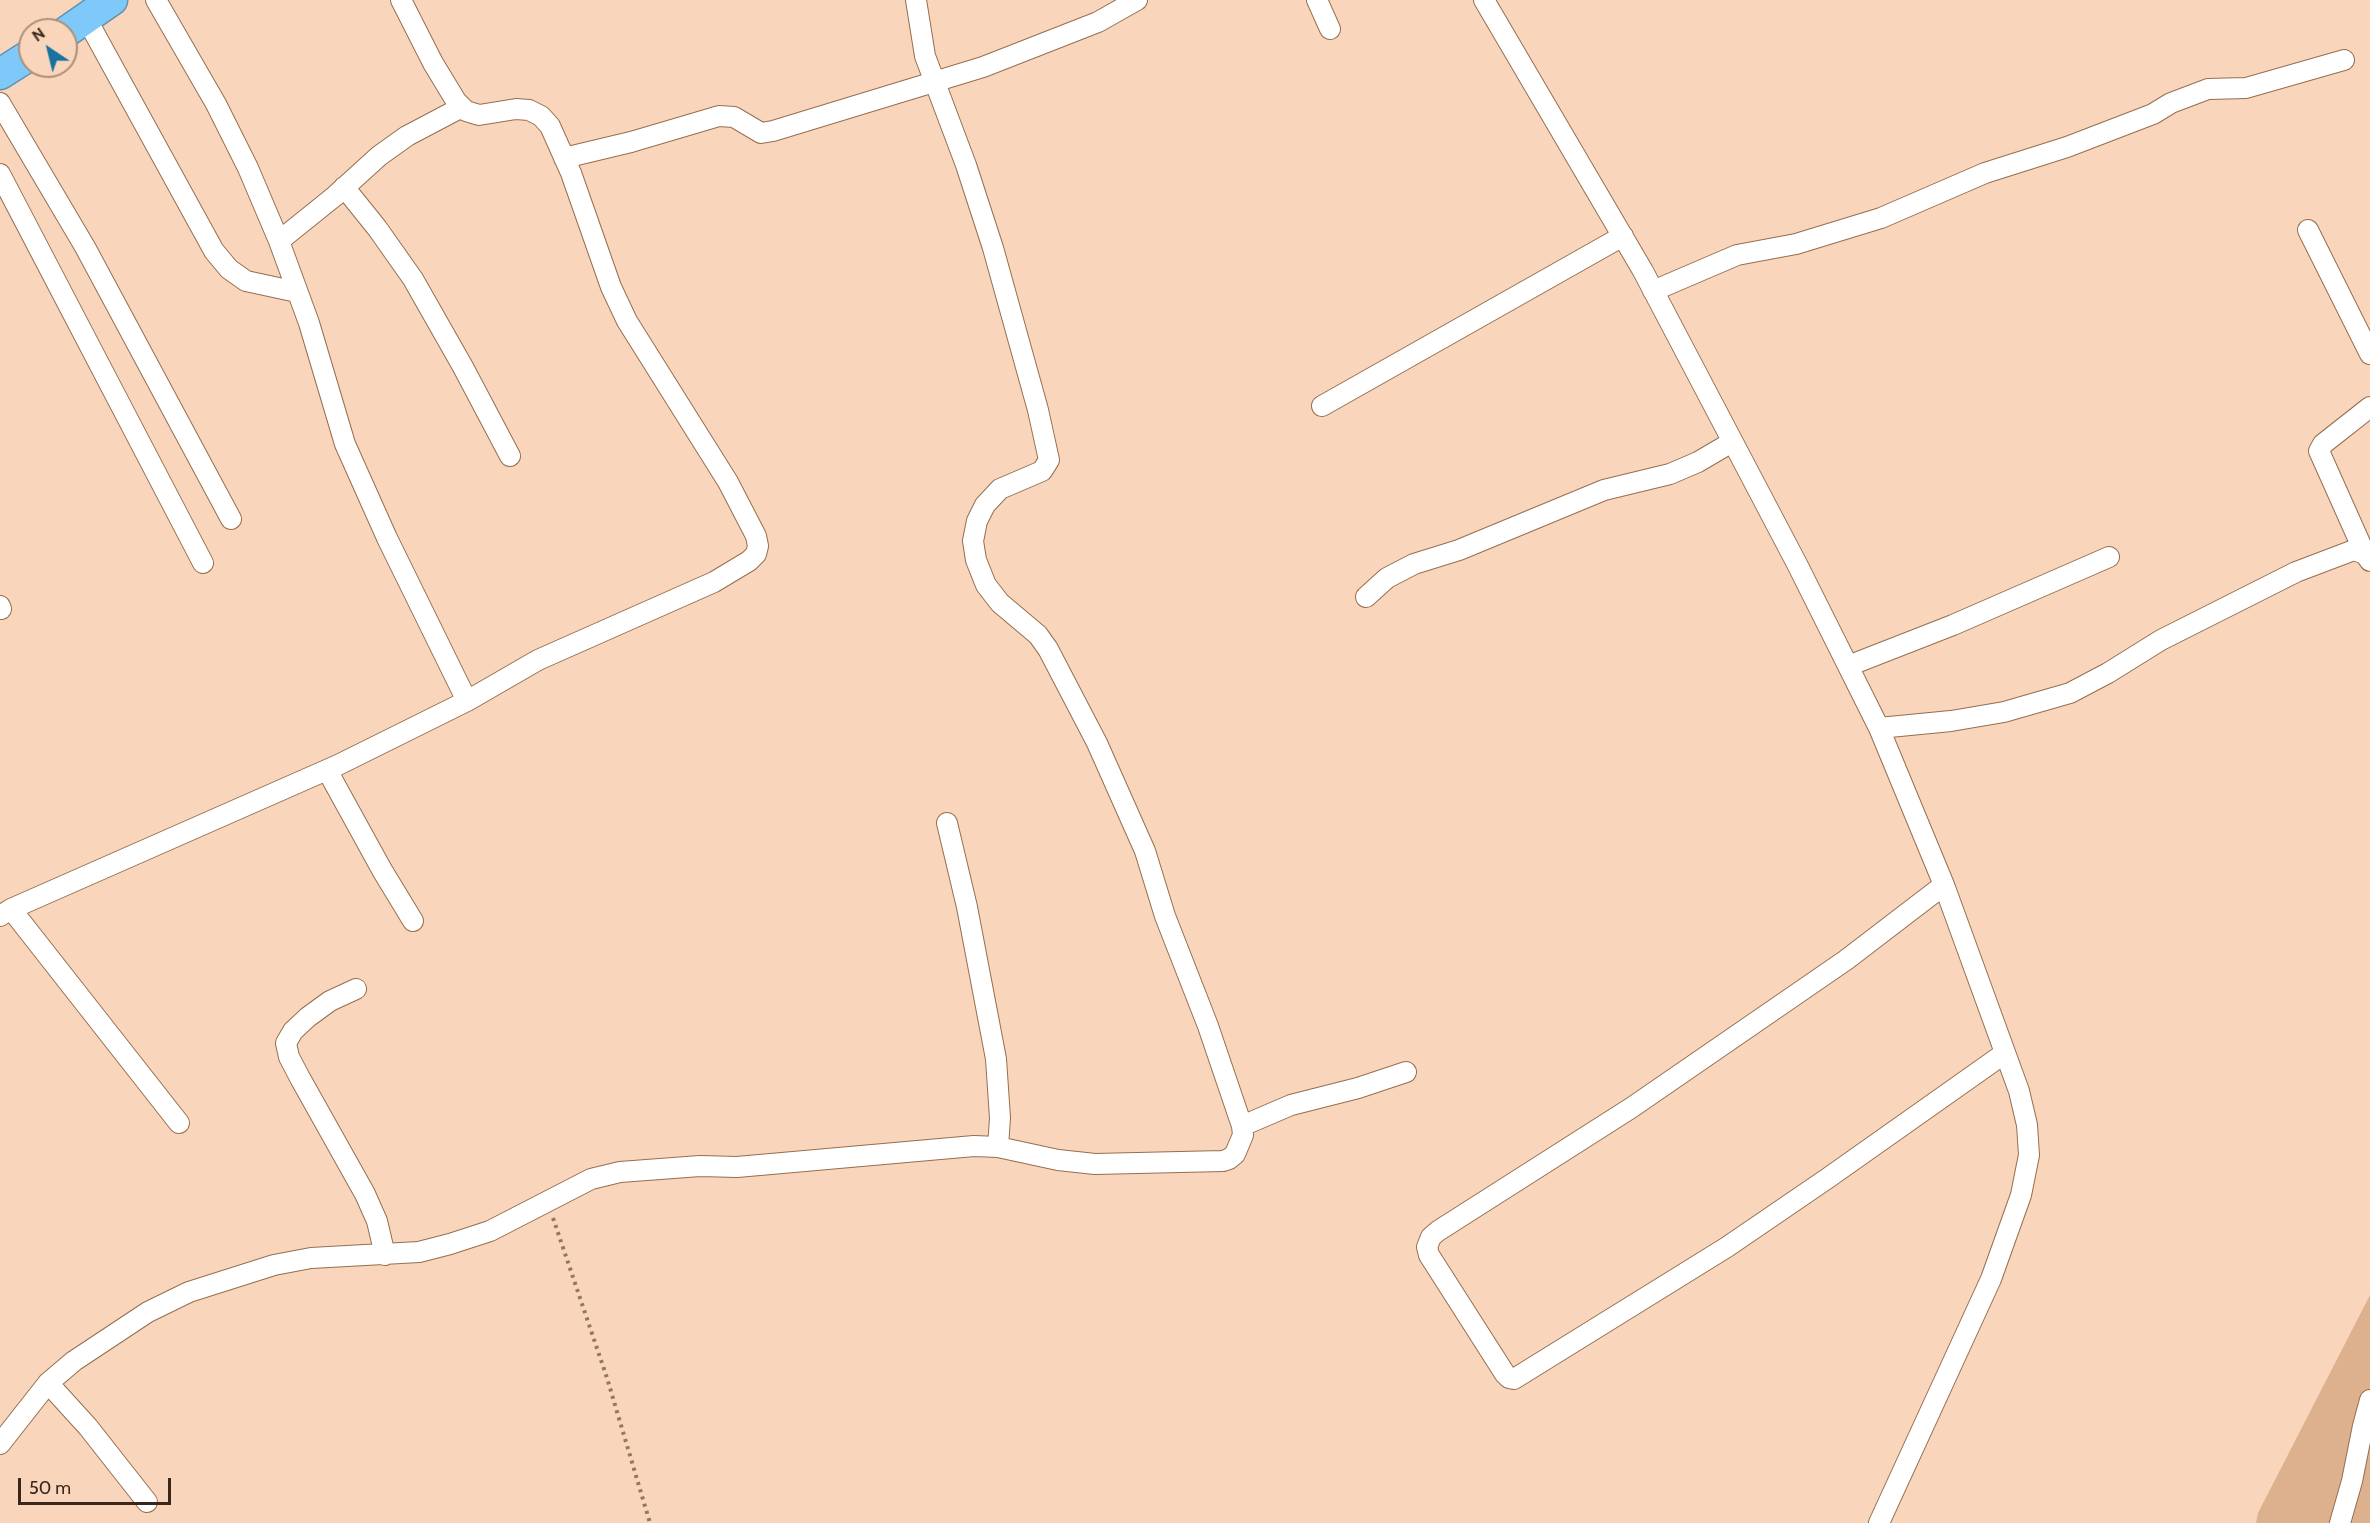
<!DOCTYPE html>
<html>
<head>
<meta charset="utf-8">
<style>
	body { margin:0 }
	#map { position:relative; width:2370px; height:1523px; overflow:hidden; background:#f9d6bb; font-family:Cabin,sans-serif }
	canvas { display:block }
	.north { position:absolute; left:18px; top:18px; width:60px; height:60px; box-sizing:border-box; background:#f9d6bb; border:2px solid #ac907b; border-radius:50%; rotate:325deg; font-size:16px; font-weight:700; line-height:24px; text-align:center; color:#38271a }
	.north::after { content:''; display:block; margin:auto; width:21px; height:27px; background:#1971a0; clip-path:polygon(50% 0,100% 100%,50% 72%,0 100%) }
	.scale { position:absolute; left:18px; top:1478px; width:153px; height:27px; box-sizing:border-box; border:3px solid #38271a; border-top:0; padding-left:8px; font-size:18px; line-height:21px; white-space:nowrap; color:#38271a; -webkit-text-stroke:4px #f9d6bb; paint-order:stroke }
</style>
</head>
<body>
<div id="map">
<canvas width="2370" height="1523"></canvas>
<div class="north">N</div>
<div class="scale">50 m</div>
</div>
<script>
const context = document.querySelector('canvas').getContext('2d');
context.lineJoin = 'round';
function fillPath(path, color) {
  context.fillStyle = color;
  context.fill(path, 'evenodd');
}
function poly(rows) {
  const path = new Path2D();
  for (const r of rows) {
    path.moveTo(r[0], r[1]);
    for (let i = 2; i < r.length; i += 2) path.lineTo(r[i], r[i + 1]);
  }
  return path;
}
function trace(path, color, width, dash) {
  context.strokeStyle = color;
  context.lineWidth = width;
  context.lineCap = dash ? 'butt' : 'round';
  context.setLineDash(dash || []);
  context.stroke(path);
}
fillPath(poly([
	[2370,1295,2370,1523,2256,1523,2258,1513]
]), '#ddb08e');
const minor = poly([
	[156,0,216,104,248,168,279,241,309,323,345,444,387,538,467,701],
	[1317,0,1330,29],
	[1484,0,1643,271,1797,564,1879,728,1944,885,2019,1091,2027,1125,2029,1155,2021,1195,1991,1279,1879,1523],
	[86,18,214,251,229,269,246,281,297,292],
	[0,103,85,247,231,519],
	[564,158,631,142,719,116,734,117,761,133,773,131,983,67,1098,22,1137,0],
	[0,174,203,563],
	[344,187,377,228,413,279,463,367,510,456],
	[2308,230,2370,354],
	[279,241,335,196,379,156,407,136,462,107],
	[1653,291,1737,255,1796,244,1881,218,1985,173,2067,147,2153,114,2171,103,2208,89,2246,88,2344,60],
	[1322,406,1623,236],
	[2365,554,2319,451,2323,444,2370,407],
	[1366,597,1387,578,1414,564,1459,550,1604,490,1670,474,1698,462,1732,442],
	[0,606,1,609],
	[1848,666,1953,625,2109,557],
	[1879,728,1951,721,2004,712,2070,693,2108,673,2161,640,2296,572,2354,550,2365,554,2370,561],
	[327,770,382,870,413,921],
	[947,823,967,907,996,1059,1000,1118,998,1147],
	[1944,885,1846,960,1631,1108,1438,1231,1431,1237,1427,1247,1429,1255,1505,1374,1509,1378,1514,1379,1727,1247,1828,1178,2005,1053],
	[11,909,179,1123],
	[0,916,11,909,338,765,467,701,538,660,714,582,749,561,756,554,758,546,756,536,728,482,627,321,611,287,571,173,550,126,541,116,529,110,516,109,479,115,466,111,456,101,433,63,401,0],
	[356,989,330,1001,308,1017,293,1031,286,1043,289,1057,300,1078,365,1194,377,1221,385,1255],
	[1242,1126,1291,1105,1358,1088,1406,1072],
	[48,1383,88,1427,147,1502],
	[0,1444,48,1383,74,1361,148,1312,189,1292,274,1265,311,1258,419,1252,450,1244,490,1231,591,1179,620,1172,700,1166,737,1167,974,1146,998,1147,1058,1160,1095,1164,1223,1161,1229,1159,1235,1154,1243,1135,1242,1126,1208,1026,1165,916,1145,851,1097,743,1048,649,1038,635,1000,603,986,585,976,560,973,541,977,521,985,505,1000,489,1042,471,1049,460,1038,410,993,248,966,165,925,56,916,0],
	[2340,1523,2352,1481,2363,1426,2370,1400]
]);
const highway = poly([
	[66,32,112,0],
	[0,74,30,55]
]);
trace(minor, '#956e4f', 22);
trace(highway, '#6690ac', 33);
trace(poly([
	[553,1218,607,1378,650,1523]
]), '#917865', 4, [3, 4.5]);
trace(minor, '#fff', 20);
trace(highway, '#7ec9fa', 30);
</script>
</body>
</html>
